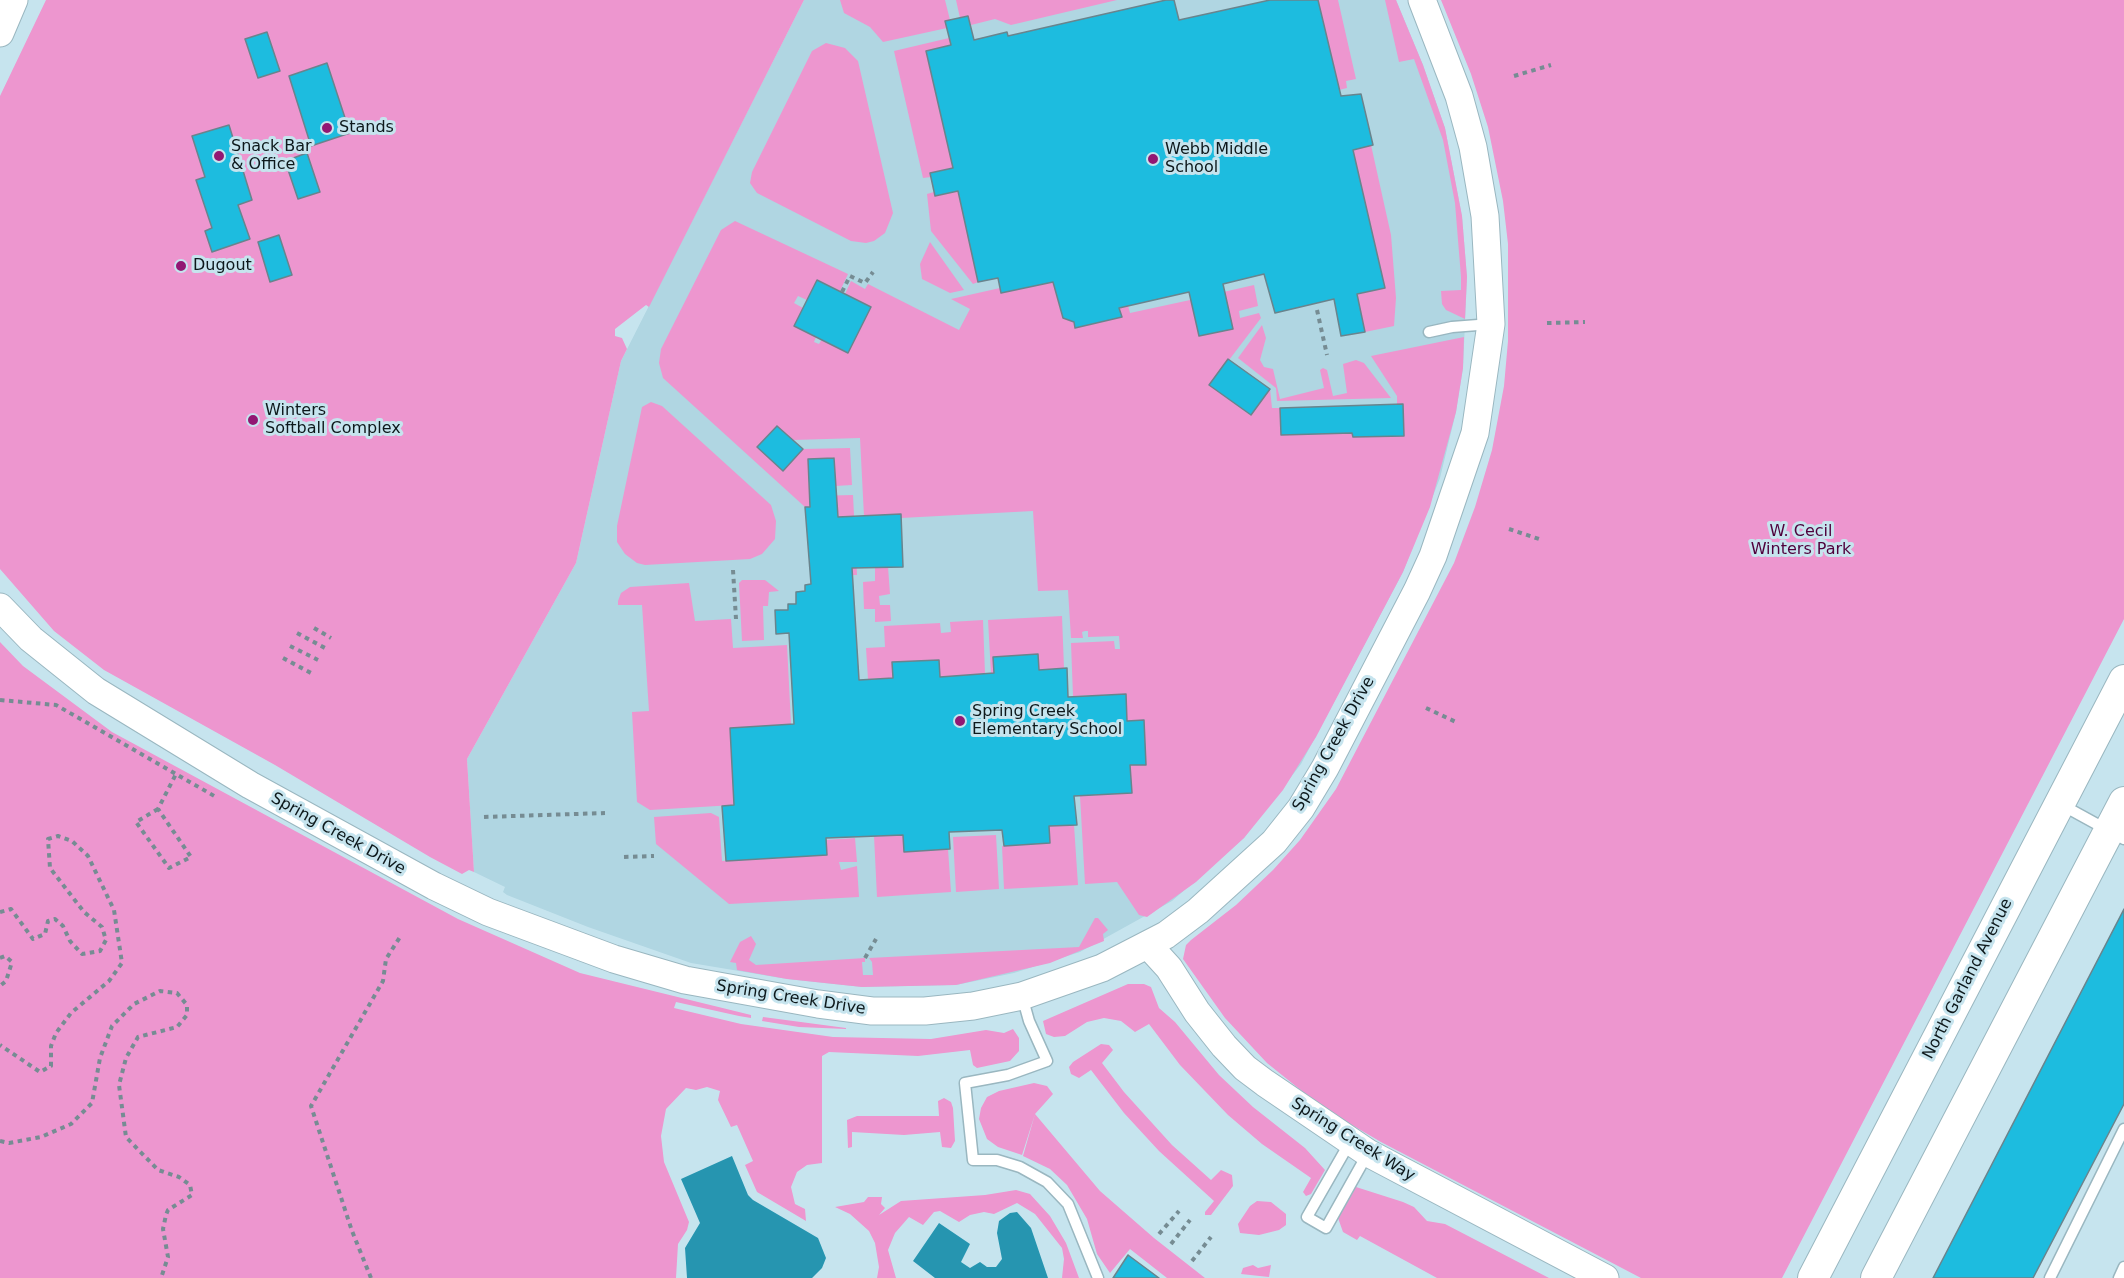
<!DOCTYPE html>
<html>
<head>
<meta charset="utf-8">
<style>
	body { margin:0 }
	canvas { display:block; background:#c6e4ee }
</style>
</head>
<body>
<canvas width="2124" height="1278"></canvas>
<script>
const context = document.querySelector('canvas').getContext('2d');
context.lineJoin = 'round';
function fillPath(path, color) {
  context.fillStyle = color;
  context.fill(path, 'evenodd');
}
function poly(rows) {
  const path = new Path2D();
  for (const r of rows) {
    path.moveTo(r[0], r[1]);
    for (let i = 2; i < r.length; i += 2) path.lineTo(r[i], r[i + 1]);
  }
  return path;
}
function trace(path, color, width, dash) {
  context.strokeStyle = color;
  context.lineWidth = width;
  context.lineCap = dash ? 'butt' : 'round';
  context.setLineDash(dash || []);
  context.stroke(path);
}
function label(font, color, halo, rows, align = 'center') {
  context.font = font + ' "DejaVu Sans",sans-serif';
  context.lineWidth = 6;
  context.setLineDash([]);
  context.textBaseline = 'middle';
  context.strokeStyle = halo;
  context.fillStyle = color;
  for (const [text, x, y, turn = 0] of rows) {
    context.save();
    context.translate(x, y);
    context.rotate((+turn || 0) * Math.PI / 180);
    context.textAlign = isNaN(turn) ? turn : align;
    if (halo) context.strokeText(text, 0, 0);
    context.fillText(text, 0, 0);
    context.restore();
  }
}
fillPath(poly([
	[804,0,1396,0,1423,65,1445,128,1462,216,1467,277,1463,368,1456,412,1440,478,1403,572,1301,764,1244,838,1172,901,1080,952,1014,973,956,985,862,987,787,979,691,963,588,927,507,895,503,892,505,887,474,872,467,759,576,563,621,361]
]), '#b0d6e2');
fillPath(poly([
	[46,0,804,0,649,307,646,305,615,329,615,336,622,338,627,349,621,361,576,563,467,759,474,872,469,870,462,874,430,857,275,765,104,670,54,631,0,569,0,96],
	[840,0,945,0,950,20,945,21,947,28,883,42,870,27,844,13],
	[956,0,1117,0,1011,25,995,19,971,25,968,16,960,18],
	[1318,0,1338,0,1356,79,1346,81,1347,88,1339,90],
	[1385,0,1396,0,1423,65,1445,128,1462,216,1467,277,1465,319,1446,310,1442,304,1441,291,1461,290,1461,277,1455,203,1443,140,1414,59,1399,62],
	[1441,0,2124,0,2124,619,1782,1278,1641,1278,1381,1142,1323,1108,1267,1063,1225,1018,1183,959,1186,945,1191,940,1236,905,1273,870,1300,840,1336,789,1454,563,1475,507,1492,450,1504,386,1508,341,1508,244,1503,201,1488,127,1471,74],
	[949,38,951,45,926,51,953,168,930,173,931,177,923,178,894,51],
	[826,43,845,48,858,61,893,213,885,233,874,241,866,243,851,241,757,193,750,183,752,172,812,51],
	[1371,145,1391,235,1396,298,1394,326,1365,332,1357,294,1384,288,1353,150],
	[958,191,978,282,973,284,931,231,927,194,934,192,936,196],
	[735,221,848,274,840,291,817,280,807,300,798,296,794,303,803,308,794,326,816,337,814,342,819,344,822,339,848,352,871,307,845,294,851,281,865,289,868,284,959,330,970,309,951,299,1000,288,1001,293,1057,281,1055,290,1062,317,1074,322,1075,328,1122,317,1118,304,1127,302,1130,313,1204,297,1193,307,1199,336,1232,329,1219,293,1254,285,1258,306,1239,311,1240,318,1259,313,1261,318,1210,385,1250,415,1270,389,1272,408,1280,408,1281,435,1352,406,1353,437,1404,436,1403,405,1397,405,1397,396,1371,356,1464,337,1463,368,1456,412,1430,507,1403,572,1316,737,1283,790,1244,838,1196,882,1147,917,1139,915,1117,882,1085,884,1080,796,1131,793,1130,765,1145,765,1127,721,1126,694,1073,696,1071,643,1114,641,1115,649,1120,649,1119,636,1088,637,1088,631,1085,631,1082,632,1083,638,1071,638,1068,590,1038,591,1033,511,901,518,865,536,860,438,793,440,777,426,757,447,783,471,803,449,850,448,852,485,835,486,834,458,808,460,810,496,853,495,857,575,848,575,837,505,805,507,663,378,659,363,661,349,721,230],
	[930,242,964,290,950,293,922,279,920,264],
	[1262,325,1266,338,1260,360,1264,367,1273,369,1280,399,1324,388,1320,370,1323,368,1327,370,1333,396,1347,393,1343,364,1356,360,1364,363,1391,398,1277,401,1276,388,1238,358],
	[651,402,662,406,771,505,776,521,775,539,762,554,750,559,645,565,637,563,625,554,617,542,617,526,642,407],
	[888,567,890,594,879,596,880,605,890,605,891,621,875,622,875,609,864,609,863,582,875,581,875,568],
	[742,580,765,580,779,591,769,592,768,606,763,606,764,640,742,641,739,583],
	[689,583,695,621,731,619,733,648,787,645,791,724,730,728,734,805,650,810,637,802,632,712,649,711,642,605,618,605,618,601,621,593,630,587],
	[1062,616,1064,668,1039,670,1038,654,994,657,994,673,991,674,988,620],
	[983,620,985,674,940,677,939,660,893,662,893,678,868,679,866,648,885,647,884,626,940,623,941,633,951,632,950,622],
	[0,642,23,666,112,732,458,919,580,973,751,1015,751,1018,739,1016,676,1002,674,1008,741,1024,833,1037,931,1039,986,1030,1004,1033,1013,1029,1019,1038,1019,1051,1010,1061,977,1068,973,1065,970,1050,918,1056,829,1052,822,1056,822,1163,807,1165,797,1172,791,1187,795,1204,805,1209,806,1221,757,1192,745,1165,753,1161,737,1125,731,1127,718,1100,720,1091,707,1087,696,1090,686,1088,666,1109,661,1136,664,1162,689,1222,687,1230,678,1244,676,1278,0,1278],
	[711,813,719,817,722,861,827,855,826,840,855,838,857,862,839,862,841,870,857,866,859,897,729,904,656,844,654,817],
	[1074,825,1078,885,1004,889,1002,846,1050,843,1049,826],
	[903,835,904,852,948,849,951,892,877,897,874,836],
	[996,835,999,889,956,892,953,837],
	[1095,918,1098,918,1108,930,1103,934,1104,941,1050,963,956,985,862,987,787,979,737,970,736,963,730,962,740,942,751,936,756,944,749,960,756,965,865,958,865,962,862,962,863,975,873,975,872,962,869,958,1079,947],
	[1128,984,1144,984,1151,987,1159,1008,1175,1022,1219,1075,1253,1107,1305,1148,1325,1170,1311,1194,1306,1196,1303,1192,1311,1178,1262,1144,1228,1115,1180,1065,1149,1024,1135,1032,1121,1021,1104,1018,1087,1022,1065,1036,1054,1037,1046,1034,1043,1021],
	[763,1017,846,1028,846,1029,799,1027,762,1021],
	[1101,1044,1109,1045,1113,1050,1102,1063,1124,1092,1172,1145,1211,1180,1221,1170,1232,1175,1233,1186,1211,1215,1205,1215,1205,1212,1214,1201,1159,1151,1124,1113,1091,1070,1079,1078,1071,1074,1069,1067,1073,1062],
	[1034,1083,1047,1086,1053,1094,1035,1114,1100,1191,1154,1238,1205,1278,1167,1278,1130,1249,1110,1273,1097,1254,1087,1219,1067,1185,1050,1169,1023,1156,1035,1114,1022,1155,998,1147,987,1139,979,1119,981,1108,987,1097,999,1091],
	[944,1098,951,1102,953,1108,955,1141,951,1148,942,1147,940,1132,904,1135,852,1132,852,1147,848,1148,847,1120,857,1116,939,1116,938,1101],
	[1356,1187,1403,1202,1414,1207,1427,1221,1445,1224,1549,1278,1437,1278,1360,1236,1357,1240,1343,1232,1338,1218],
	[1016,1190,1030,1194,1050,1216,1066,1243,1079,1278,1062,1278,1064,1259,1062,1248,1035,1214,1017,1203,994,1214,984,1212,970,1215,959,1222,940,1211,934,1212,923,1225,909,1217,895,1233,888,1250,896,1278,877,1278,879,1267,875,1243,869,1231,850,1214,835,1207,864,1202,868,1197,882,1197,881,1204,885,1208,879,1215,901,1201,985,1195],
	[1257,1201,1271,1202,1286,1214,1286,1225,1279,1230,1259,1235,1240,1233,1238,1224,1250,1206],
	[1253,1265,1258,1268,1271,1265,1269,1277,1241,1274,1243,1268]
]), '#ed96cf');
fillPath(poly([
	[732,1156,748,1195,753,1200,818,1238,826,1258,822,1268,812,1278,687,1278,685,1248,700,1223,681,1179],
	[1017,1212,1031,1228,1048,1278,935,1278,913,1261,939,1223,970,1244,961,1262,970,1268,980,1262,987,1267,996,1267,1002,1259,997,1233,999,1221,1010,1213]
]), '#2695b0');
const building = poly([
	[1166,0,1174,0,1179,20,1270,0,1318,0,1341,96,1361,94,1373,145,1353,150,1385,288,1357,294,1365,332,1341,336,1334,299,1275,313,1264,274,1223,284,1233,329,1199,336,1189,292,1119,308,1122,317,1075,328,1074,322,1063,318,1053,282,1001,293,998,278,978,282,958,191,935,196,930,173,953,168,926,51,951,45,945,21,968,16,974,40,1007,32,1008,36,1166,0],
	[267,32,280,71,258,78,245,39,267,32],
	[327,63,350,133,311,146,289,76,327,63],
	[229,125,252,200,238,205,250,239,212,252,205,231,212,228,196,180,205,177,192,136,229,125],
	[307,153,320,192,298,199,285,161,307,153],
	[279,235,292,275,270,282,258,242,279,235],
	[817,280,871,307,848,353,794,326,817,280],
	[1228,359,1270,389,1251,415,1209,385,1228,359],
	[1403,404,1404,436,1353,437,1352,433,1281,435,1280,408,1403,404],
	[777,426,803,449,783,471,757,447,777,426],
	[834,458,838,517,901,514,903,567,852,568,859,680,893,678,892,662,939,660,940,677,994,673,993,657,1038,654,1039,670,1067,668,1068,697,1126,694,1127,721,1144,720,1146,765,1130,765,1132,793,1074,796,1077,825,1049,826,1050,843,1004,846,1002,830,949,832,950,849,904,852,903,835,826,838,827,855,726,861,722,806,734,805,730,728,794,724,789,633,776,634,775,610,788,610,788,604,796,604,796,592,805,591,805,585,811,584,805,507,810,507,808,459,834,458],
	[2124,909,2124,1104,2033,1278,1933,1278,2124,909],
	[1128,1255,1159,1278,1113,1278,1128,1255]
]);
fillPath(building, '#1dbcdf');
trace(building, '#69848d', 1.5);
const service = poly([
	[1429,332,1452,327,1491,324],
	[2062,805,2124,839],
	[1022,996,1029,1021,1047,1061,1008,1075,965,1083,973,1160,997,1160,1020,1167,1047,1182,1068,1204,1098,1278],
	[1350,1142,1307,1217,1326,1228,1368,1153],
	[2050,1278,2124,1129],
	[2119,1278,2124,1267]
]);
const tertiary = poly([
	[0,33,14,0],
	[0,607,31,639,96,691,250,785,434,886,488,912,614,959,685,980,818,1004,872,1011,925,1011,973,1006,1022,996,1102,968,1166,935,1198,911,1274,842,1301,808,1325,768,1417,591,1433,556,1475,433,1491,324,1485,216,1473,147,1459,96,1422,0],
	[1148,945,1169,968,1197,1012,1224,1046,1245,1068,1265,1083,1368,1153,1605,1278]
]);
const secondary = poly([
	[1813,1278,2124,680],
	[1876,1278,2124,802]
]);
trace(service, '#9ab7c0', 13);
trace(tertiary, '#9ab7c0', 29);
trace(secondary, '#9ab7c0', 32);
trace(poly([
	[1514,76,1551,65],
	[842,292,850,276,865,283,873,272],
	[1317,310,1327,355],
	[1547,323,1585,322],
	[1509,529,1542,540],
	[733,570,736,619],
	[314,628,331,638],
	[297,633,325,648],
	[290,646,318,660],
	[283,658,311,673],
	[0,700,56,705,216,797],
	[1426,708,1456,722],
	[158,809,136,822,169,868,191,857,158,809,176,774],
	[484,817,605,813],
	[624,857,654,856],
	[0,912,11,909,33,939,45,934,48,921,55,919,63,926,70,941,82,954,100,951,106,940,102,927,84,912,50,868,48,839,58,836,72,841,88,856,114,910,122,963,109,981,71,1013,56,1033,51,1046,51,1066,40,1072,0,1045],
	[0,958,5,956,12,962,6,981,0,986],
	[865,958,876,939],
	[0,1141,9,1143,41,1137,71,1124,92,1103,100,1058,112,1026,134,1004,160,991,177,993,187,1005,187,1015,177,1027,138,1037,126,1058,119,1085,126,1137,158,1170,179,1177,190,1185,192,1195,168,1210,166,1215,163,1229,168,1257,161,1278],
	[1159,1234,1179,1211],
	[1171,1244,1190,1220],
	[1192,1261,1211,1237],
	[371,1278,352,1231,311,1106,383,981,386,959,400,937]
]), '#768c93', 4, [4.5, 4.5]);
trace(service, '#fff', 10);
trace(tertiary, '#fff', 27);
trace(secondary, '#fff', 30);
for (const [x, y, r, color] of [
	[327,128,6,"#921773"],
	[219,156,6,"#921773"],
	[1153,159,6,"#921773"],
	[181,266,6,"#921773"],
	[253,420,6,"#921773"],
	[960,721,6,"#921773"]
]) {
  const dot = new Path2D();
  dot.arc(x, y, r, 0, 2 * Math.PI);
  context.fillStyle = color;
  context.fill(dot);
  trace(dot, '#c6e4ee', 2);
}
label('16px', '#0d181b', '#c6e4ee', [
	["Stands",339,128],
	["Snack Bar",231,147],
	["& Office",231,165],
	["Webb Middle",1165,150],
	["School",1165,168],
	["Dugout",193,266],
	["Winters",265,411],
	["Softball Complex",265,429],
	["Spring Creek",972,712],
	["Elementary School",972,730]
], 'left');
label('16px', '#4f003c', '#c6e4ee', [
	["W. Cecil",1801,532],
	["Winters Park",1801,550]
]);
label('16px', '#0d181b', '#c6e4ee', [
	["Spring Creek Drive",1334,744,-61],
	["Spring Creek Drive",338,834,29],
	["North Garland Avenue",1968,979,-63],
	["Spring Creek Drive",791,998,9],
	["Spring Creek Way",1353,1140,32]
]);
</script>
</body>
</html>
